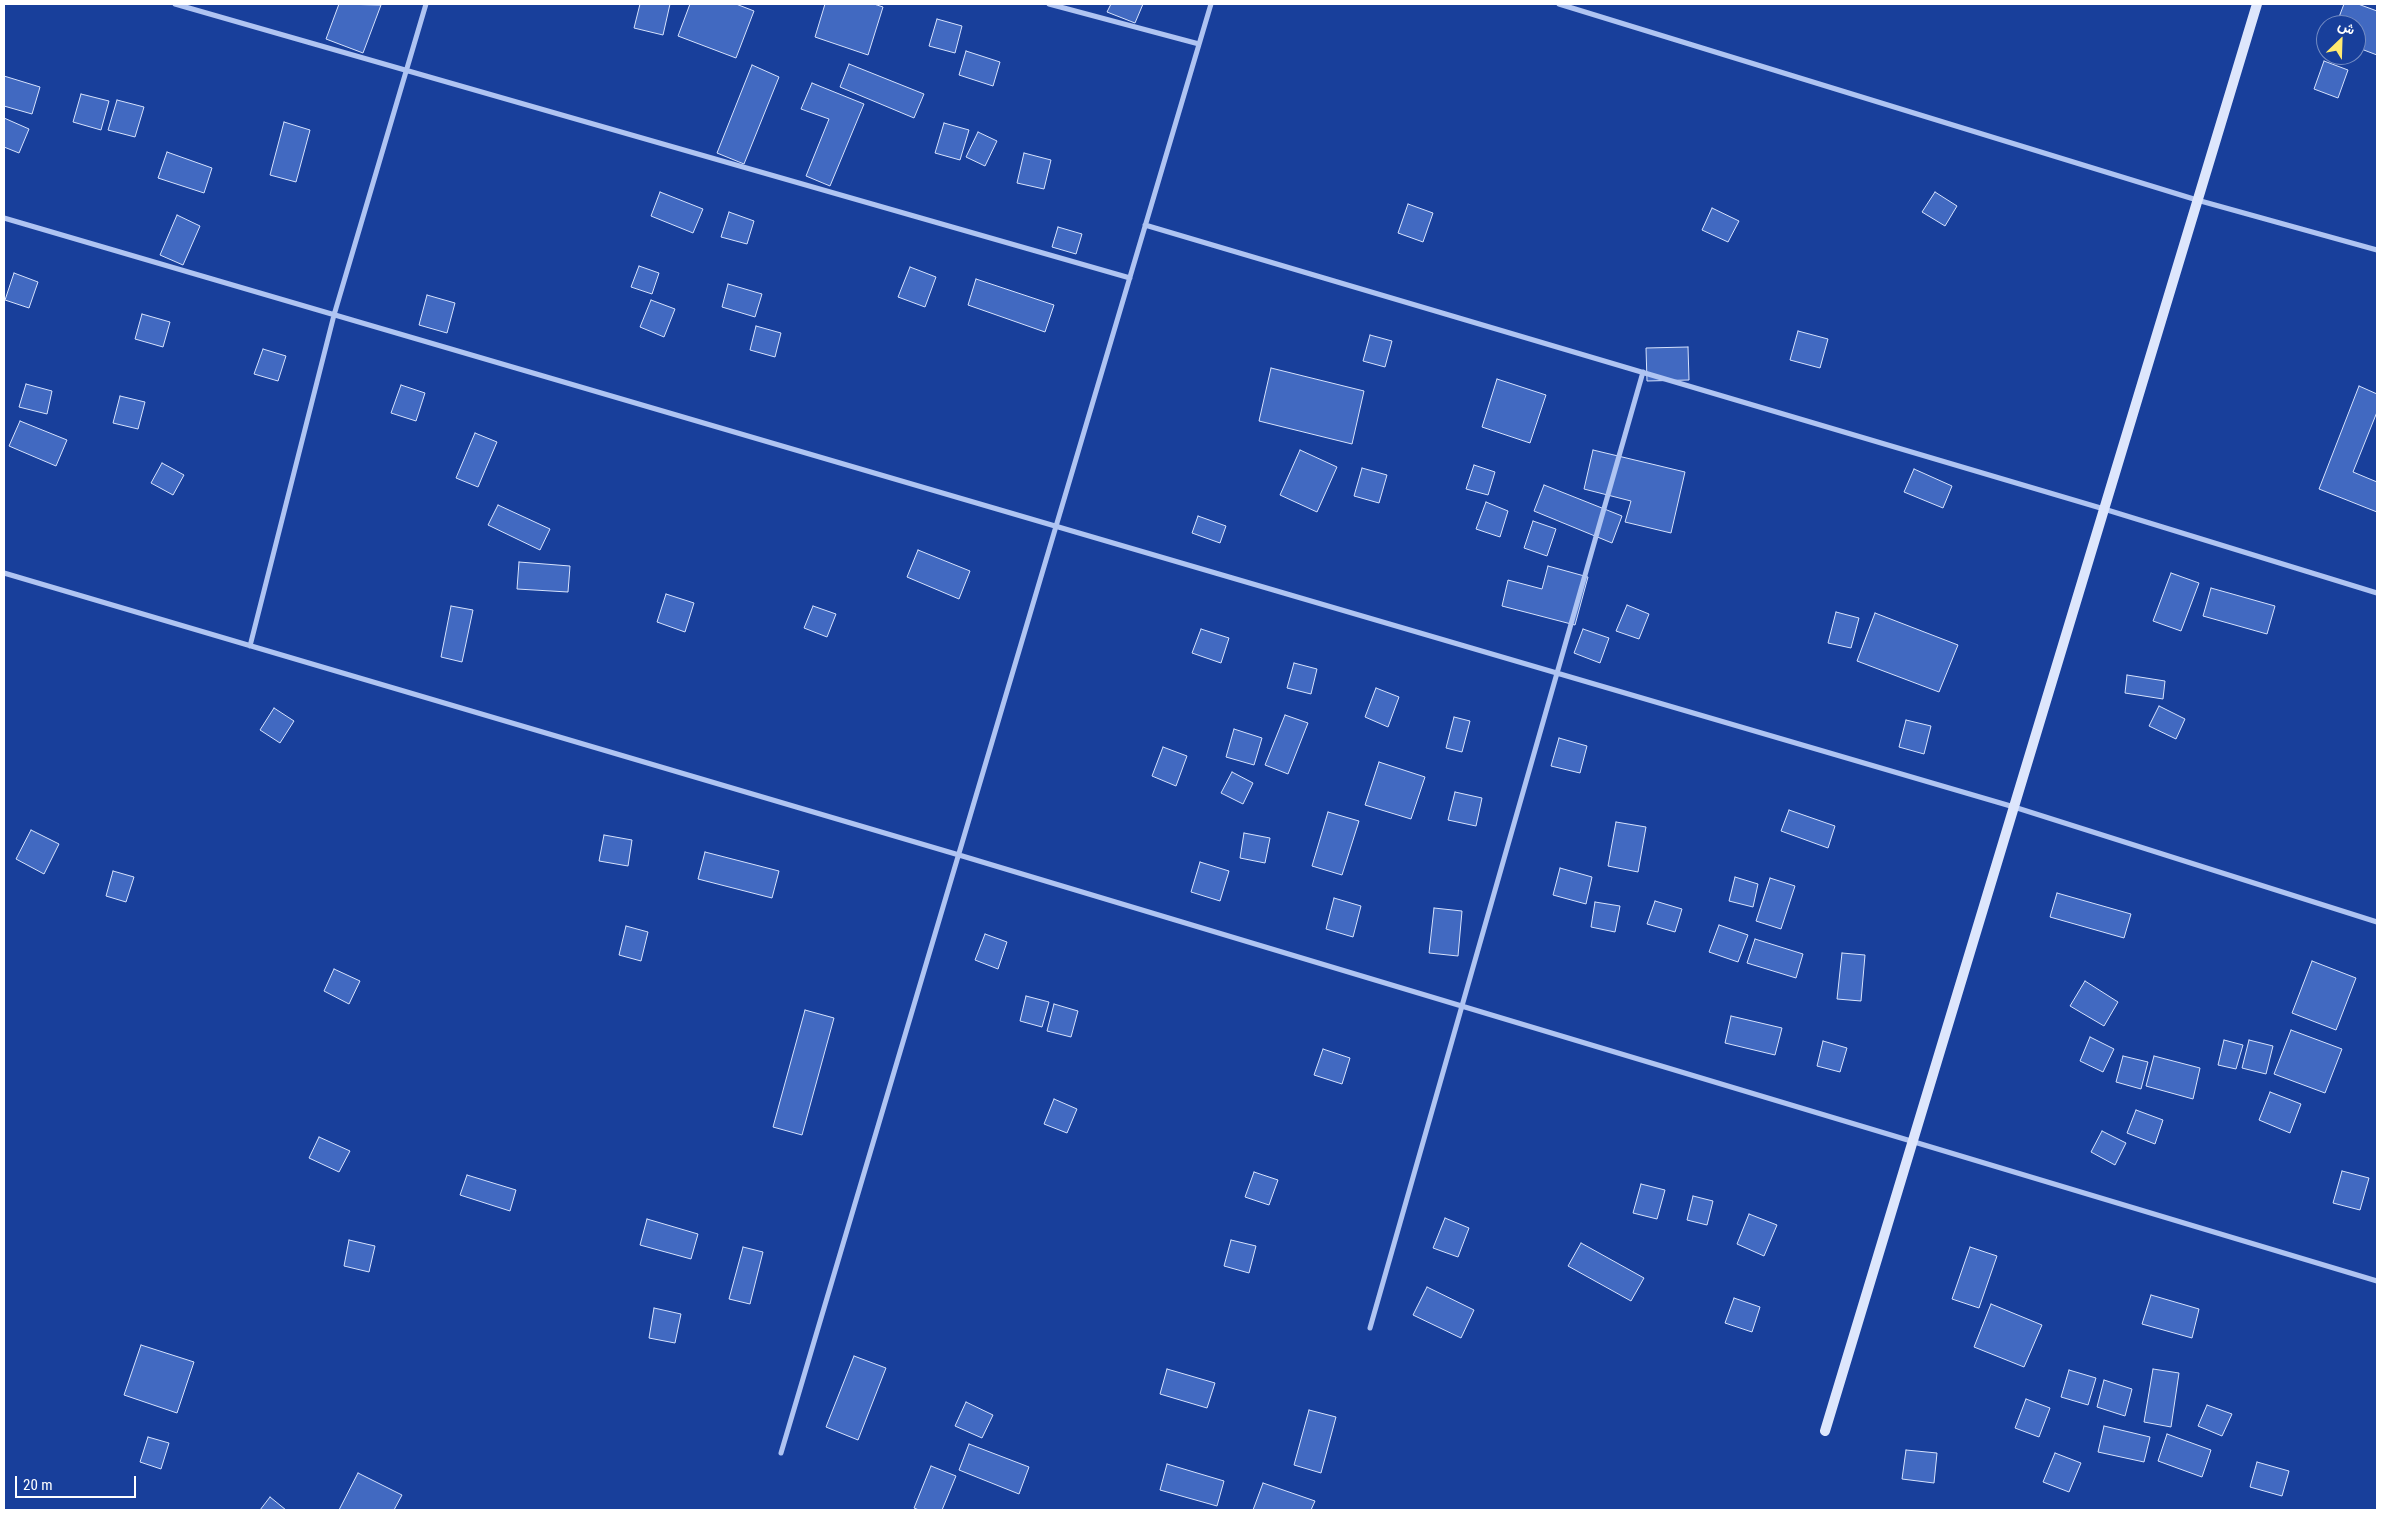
<!DOCTYPE html>
<html>
<head>
<meta charset="utf-8">
<style>
	body { margin:0 }
	#map { position:relative; width:2381px; height:1514px; overflow:hidden; background:#183f9b; font-family:"Roboto Condensed",Vazirmatn,sans-serif }
	canvas { display:block }
	.frame { position:absolute; inset:0; border:5px solid #fff; pointer-events:none }
	.north { position:absolute; left:2316px; top:15px; width:50px; height:50px; box-sizing:border-box; background:#183f9b; border:1px solid #748cc3; border-radius:50%; rotate:24deg; font-size:14px; font-weight:700; line-height:20px; text-align:center; color:#fff }
	.north::after { content:''; display:block; margin:auto; width:18px; height:22px; background:#ffea70; clip-path:polygon(50% 0,100% 100%,50% 72%,0 100%) }
	.scale { position:absolute; left:15px; top:1476px; width:121px; height:22px; box-sizing:border-box; border:2px solid #fff; border-top:0; padding-left:6px; font-size:15px; line-height:18px; white-space:nowrap; color:#fff; -webkit-text-stroke:4px #183f9b; paint-order:stroke }
</style>
</head>
<body>
<div id="map">
<canvas width="2381" height="1514"></canvas>
<div class="frame"></div>
<div class="north">ش</div>
<div class="scale">20 m</div>
</div>
<script>
const context = document.querySelector('canvas').getContext('2d');
context.lineJoin = 'round';
function fillPath(path, color) {
  context.fillStyle = color;
  context.fill(path, 'evenodd');
}
function poly(rows) {
  const path = new Path2D();
  for (const r of rows) {
    path.moveTo(r[0], r[1]);
    for (let i = 2; i < r.length; i += 2) path.lineTo(r[i], r[i + 1]);
  }
  return path;
}
function trace(path, color, width, dash) {
  context.strokeStyle = color;
  context.lineWidth = width;
  context.lineCap = dash ? 'butt' : 'round';
  context.setLineDash(dash || []);
  context.stroke(path);
}
const building = poly([
	[339,4,381,5,363,53,326,39,339,4],
	[640,4,670,4,663,35,634,28,640,4],
	[690,4,736,4,754,11,736,58,678,36,690,4],
	[825,4,874,4,883,7,868,55,815,37,825,4],
	[1111,4,1143,4,1135,23,1107,12,1111,4],
	[2344,4,2358,4,2377,11,2377,55,2356,47,2356,25,2336,25,2344,4],
	[937,19,962,26,955,53,929,46,937,19],
	[966,51,1000,62,993,86,959,75,966,51],
	[2324,61,2348,70,2338,98,2314,89,2324,61],
	[849,64,924,94,914,118,840,87,849,64],
	[752,65,779,77,744,164,717,153,752,65],
	[4,76,40,87,32,114,4,106,4,76],
	[812,83,864,104,830,186,806,176,829,119,801,109,812,83],
	[81,94,109,101,101,130,73,122,81,94],
	[117,100,144,107,135,137,108,130,117,100],
	[4,118,29,129,19,153,4,147,4,118],
	[284,122,310,130,296,182,270,175,284,122],
	[944,123,969,130,960,160,935,153,944,123],
	[978,132,997,141,985,166,966,157,978,132],
	[167,152,212,168,204,193,158,178,167,152],
	[1024,153,1051,160,1044,189,1017,183,1024,153],
	[660,192,703,209,693,233,651,216,660,192],
	[1935,192,1957,206,1945,226,1922,212,1935,192],
	[1408,204,1433,213,1423,242,1398,233,1408,204],
	[1712,208,1739,221,1728,242,1702,230,1712,208],
	[729,212,754,221,747,244,721,237,729,212],
	[177,215,200,226,183,265,160,255,177,215],
	[1058,227,1082,234,1076,254,1052,247,1058,227],
	[639,266,659,273,652,294,631,287,639,266],
	[910,267,936,277,925,307,898,297,910,267],
	[14,273,38,282,29,308,5,300,14,273],
	[976,279,1054,305,1045,332,968,305,976,279],
	[728,284,762,294,755,317,722,307,728,284],
	[427,295,455,303,447,333,419,325,427,295],
	[651,300,675,309,664,337,640,327,651,300],
	[142,314,170,322,163,347,135,339,142,314],
	[756,326,781,333,775,357,750,350,756,326],
	[1798,331,1828,339,1820,368,1790,360,1798,331],
	[1370,335,1392,341,1385,367,1363,361,1370,335],
	[1688,347,1689,380,1647,381,1646,348,1688,347],
	[263,349,286,356,278,381,254,374,263,349],
	[1271,368,1364,391,1352,444,1259,421,1271,368],
	[1497,379,1546,395,1530,443,1482,427,1497,379],
	[26,384,52,391,47,414,19,407,26,384],
	[401,385,425,393,416,421,391,413,401,385],
	[2359,386,2377,394,2377,412,2353,472,2377,482,2377,512,2319,489,2359,386],
	[120,396,145,402,138,429,113,423,120,396],
	[20,421,67,440,56,466,9,446,20,421],
	[475,433,497,442,478,487,456,478,475,433],
	[1300,450,1337,467,1317,512,1280,495,1300,450],
	[1593,450,1685,472,1671,533,1625,522,1631,501,1584,489,1593,450],
	[162,463,184,475,173,495,151,483,162,463],
	[1474,465,1495,472,1488,495,1466,489,1474,465],
	[1362,468,1387,475,1379,503,1354,496,1362,468],
	[1914,469,1952,486,1943,508,1904,492,1914,469],
	[1544,485,1622,516,1612,543,1534,511,1544,485],
	[1486,502,1508,511,1500,537,1476,529,1486,502],
	[498,505,550,529,540,550,488,525,498,505],
	[1198,516,1226,526,1220,543,1192,533,1198,516],
	[1533,521,1556,529,1547,556,1524,548,1533,521],
	[918,550,970,571,959,599,907,577,918,550],
	[519,562,570,566,568,592,517,589,519,562],
	[1548,566,1588,577,1575,625,1502,606,1508,580,1542,589,1548,566],
	[2171,573,2199,583,2181,631,2153,621,2171,573],
	[2211,588,2275,606,2267,634,2203,616,2211,588],
	[666,594,694,603,685,632,657,622,666,594],
	[1627,605,1649,614,1639,639,1616,631,1627,605],
	[451,606,473,610,462,662,441,657,451,606],
	[813,606,836,614,827,637,804,628,813,606],
	[1836,612,1859,618,1851,648,1828,643,1836,612],
	[1875,613,1958,645,1939,692,1857,661,1875,613],
	[1201,629,1229,638,1221,663,1192,653,1201,629],
	[1583,629,1609,638,1600,663,1574,653,1583,629],
	[1294,663,1317,669,1311,694,1287,688,1294,663],
	[2127,675,2165,681,2163,699,2125,693,2127,675],
	[1376,688,1399,697,1388,727,1365,717,1376,688],
	[2159,706,2185,719,2176,739,2149,726,2159,706],
	[274,708,294,721,280,743,260,730,274,708],
	[1285,715,1308,723,1288,774,1265,765,1285,715],
	[1454,717,1470,721,1462,752,1446,748,1454,717],
	[1906,720,1931,726,1924,754,1899,747,1906,720],
	[1234,729,1262,738,1254,765,1226,757,1234,729],
	[1559,738,1587,746,1580,773,1551,766,1559,738],
	[1163,747,1187,756,1176,786,1152,776,1163,747],
	[1379,762,1425,777,1411,819,1365,805,1379,762],
	[1232,772,1253,783,1243,804,1221,793,1232,772],
	[1455,792,1482,798,1476,826,1448,820,1455,792],
	[1789,810,1835,826,1828,848,1781,831,1789,810],
	[1328,812,1359,821,1342,875,1312,866,1328,812],
	[1616,822,1646,827,1638,872,1608,866,1616,822],
	[31,830,59,844,44,874,16,859,31,830],
	[1244,833,1270,838,1265,863,1240,858,1244,833],
	[604,835,632,840,628,866,599,861,604,835],
	[705,852,779,871,772,898,698,879,705,852],
	[1200,862,1229,871,1220,901,1191,892,1200,862],
	[1560,868,1592,877,1586,904,1553,895,1560,868],
	[113,871,134,877,126,902,106,896,113,871],
	[1735,877,1758,884,1753,907,1729,901,1735,877],
	[1770,878,1795,886,1781,929,1756,921,1770,878],
	[2057,893,2131,914,2124,938,2050,917,2057,893],
	[1334,898,1361,906,1353,937,1326,929,1334,898],
	[1655,901,1682,909,1675,932,1647,924,1655,901],
	[1595,902,1620,906,1615,932,1591,927,1595,902],
	[1434,908,1462,911,1458,956,1429,953,1434,908],
	[1719,925,1748,935,1738,962,1709,952,1719,925],
	[626,926,648,932,641,961,619,955,626,926],
	[985,934,1007,942,998,969,975,960,985,934],
	[1755,939,1803,954,1796,978,1747,963,1755,939],
	[1842,953,1865,955,1861,1001,1837,999,1842,953],
	[2312,961,2356,978,2336,1030,2292,1013,2312,961],
	[334,969,360,981,349,1004,324,991,334,969],
	[2085,981,2118,1002,2104,1026,2070,1006,2085,981],
	[1026,996,1049,1002,1042,1027,1020,1021,1026,996],
	[1054,1004,1078,1011,1071,1037,1047,1031,1054,1004],
	[805,1010,834,1018,802,1135,773,1127,805,1010],
	[1731,1016,1782,1028,1775,1055,1725,1043,1731,1016],
	[2291,1030,2342,1049,2325,1093,2274,1074,2291,1030],
	[2090,1037,2114,1049,2103,1072,2080,1061,2090,1037],
	[2224,1040,2243,1045,2236,1069,2218,1065,2224,1040],
	[2249,1040,2273,1046,2266,1074,2242,1068,2249,1040],
	[1823,1041,1847,1048,1840,1072,1817,1066,1823,1041],
	[1323,1049,1350,1058,1342,1084,1314,1075,1323,1049],
	[2123,1056,2148,1062,2141,1089,2116,1082,2123,1056],
	[2154,1056,2200,1068,2193,1099,2146,1086,2154,1056],
	[2270,1092,2301,1104,2290,1133,2259,1120,2270,1092],
	[1054,1099,1077,1109,1067,1133,1044,1124,1054,1099],
	[2136,1110,2163,1120,2155,1144,2127,1133,2136,1110],
	[2102,1131,2126,1143,2115,1165,2091,1152,2102,1131],
	[319,1137,350,1151,339,1172,309,1158,319,1137],
	[2342,1171,2369,1178,2360,1210,2333,1203,2342,1171],
	[1254,1172,1278,1180,1269,1205,1245,1197,1254,1172],
	[467,1175,516,1190,510,1211,460,1195,467,1175],
	[1641,1184,1665,1190,1657,1219,1633,1213,1641,1184],
	[1693,1196,1713,1201,1707,1225,1687,1220,1693,1196],
	[1749,1214,1777,1225,1764,1256,1737,1244,1749,1214],
	[1445,1218,1469,1228,1458,1257,1433,1248,1445,1218],
	[647,1219,698,1234,691,1259,640,1245,647,1219],
	[349,1240,375,1246,369,1272,344,1266,349,1240],
	[1231,1240,1256,1246,1249,1273,1224,1266,1231,1240],
	[1581,1243,1644,1278,1631,1301,1568,1266,1581,1243],
	[743,1247,763,1252,750,1304,729,1299,743,1247],
	[1970,1247,1997,1256,1979,1308,1952,1299,1970,1247],
	[1427,1287,1474,1310,1461,1338,1413,1315,1427,1287],
	[2151,1295,2199,1309,2192,1338,2142,1324,2151,1295],
	[1734,1298,1760,1307,1752,1332,1725,1323,1734,1298],
	[1991,1304,2042,1325,2024,1367,1974,1347,1991,1304],
	[654,1308,681,1314,675,1343,649,1338,654,1308],
	[141,1345,194,1362,177,1413,124,1395,141,1345],
	[854,1356,886,1368,858,1440,826,1427,854,1356],
	[1167,1369,1215,1383,1207,1408,1160,1394,1167,1369],
	[2153,1369,2179,1373,2171,1427,2144,1422,2153,1369],
	[2069,1370,2096,1378,2088,1405,2061,1397,2069,1370],
	[2104,1380,2132,1389,2125,1416,2097,1407,2104,1380],
	[2026,1399,2050,1408,2039,1437,2015,1428,2026,1399],
	[966,1402,993,1415,982,1438,955,1426,966,1402],
	[2207,1405,2232,1414,2222,1436,2198,1426,2207,1405],
	[1309,1410,1336,1417,1321,1473,1294,1465,1309,1410],
	[2104,1426,2150,1437,2144,1462,2098,1452,2104,1426],
	[2167,1434,2211,1450,2202,1477,2158,1461,2167,1434],
	[148,1437,169,1443,161,1469,140,1462,148,1437],
	[969,1444,1029,1467,1019,1494,959,1470,969,1444],
	[1906,1450,1937,1453,1934,1483,1902,1479,1906,1450],
	[2055,1453,2081,1463,2069,1492,2043,1482,2055,1453],
	[2257,1462,2289,1471,2282,1496,2250,1487,2257,1462],
	[1167,1464,1224,1481,1217,1506,1160,1490,1167,1464],
	[931,1466,956,1476,942,1510,919,1510,914,1508,931,1466],
	[358,1473,402,1495,394,1510,339,1510,358,1473],
	[1263,1483,1315,1501,1311,1510,1253,1510,1263,1483],
	[270,1497,286,1510,260,1510,270,1497]
]);
fillPath(building, '#4169c1');
trace(building, '#d6e2fc', 1);
trace(poly([
	[175,4,1130,278],
	[1049,4,1199,44],
	[1559,4,2197,200,2377,250],
	[4,218,2014,807,2377,922],
	[1145,225,2104,509,2377,593],
	[4,573,959,855,2377,1281],
	[250,646,334,315,426,4],
	[1370,1328,1643,372],
	[781,1453,1211,4]
]), '#afc4f2', 5);
trace(poly([
	[1825,1431,2257,4]
]), '#dde6fc', 10);
</script>
</body>
</html>
